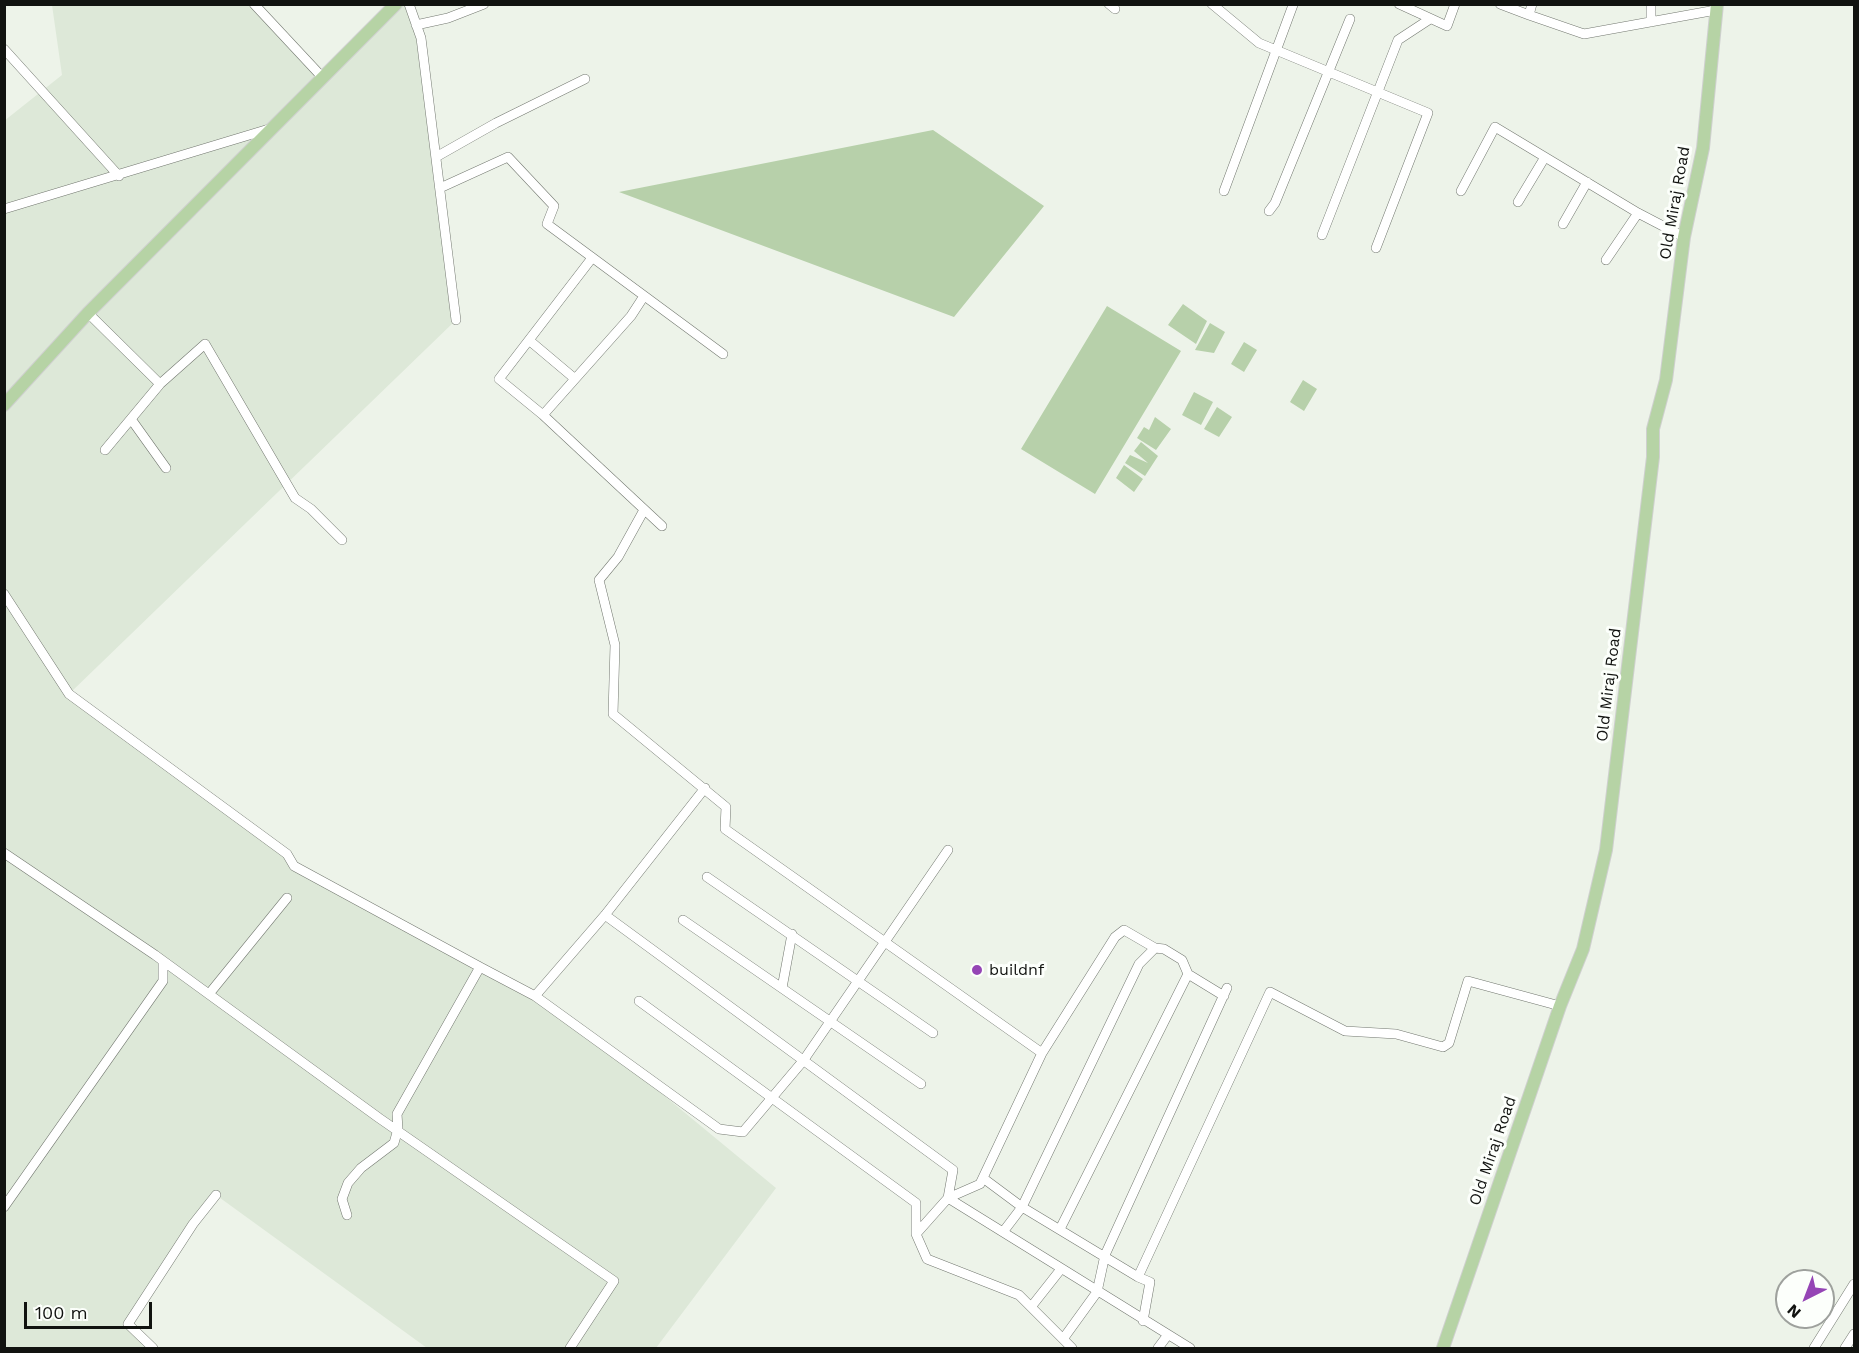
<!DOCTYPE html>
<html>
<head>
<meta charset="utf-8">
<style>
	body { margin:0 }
	#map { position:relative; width:1859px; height:1353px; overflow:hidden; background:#edf3e9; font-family:"Work Sans",sans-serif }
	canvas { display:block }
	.frame { position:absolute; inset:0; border:6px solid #111310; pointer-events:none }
	.north { position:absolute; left:1775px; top:1269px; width:60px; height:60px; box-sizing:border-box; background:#fcfffb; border:2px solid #9ea19d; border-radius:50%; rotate:222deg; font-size:16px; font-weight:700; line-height:24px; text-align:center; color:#111310 }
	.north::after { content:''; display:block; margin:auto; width:21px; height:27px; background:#9545b5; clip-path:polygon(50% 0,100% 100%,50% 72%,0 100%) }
	.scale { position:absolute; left:24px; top:1302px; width:128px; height:27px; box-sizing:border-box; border:3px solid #111310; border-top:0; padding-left:8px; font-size:18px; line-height:21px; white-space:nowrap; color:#111310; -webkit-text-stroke:4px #fcfffb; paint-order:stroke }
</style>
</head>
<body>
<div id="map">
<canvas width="1859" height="1353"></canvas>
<div class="frame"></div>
<div class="north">N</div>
<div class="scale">100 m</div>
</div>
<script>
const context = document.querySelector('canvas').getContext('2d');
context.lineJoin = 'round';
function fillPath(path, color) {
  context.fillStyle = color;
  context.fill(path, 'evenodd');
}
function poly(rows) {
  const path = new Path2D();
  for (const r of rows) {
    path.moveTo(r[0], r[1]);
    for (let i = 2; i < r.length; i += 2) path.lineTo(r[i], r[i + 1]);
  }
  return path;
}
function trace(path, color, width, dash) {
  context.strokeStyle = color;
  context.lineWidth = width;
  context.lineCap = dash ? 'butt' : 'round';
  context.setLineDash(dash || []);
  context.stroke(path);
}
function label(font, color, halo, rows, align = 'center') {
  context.font = font + ' "Work Sans",sans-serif';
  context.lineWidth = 6;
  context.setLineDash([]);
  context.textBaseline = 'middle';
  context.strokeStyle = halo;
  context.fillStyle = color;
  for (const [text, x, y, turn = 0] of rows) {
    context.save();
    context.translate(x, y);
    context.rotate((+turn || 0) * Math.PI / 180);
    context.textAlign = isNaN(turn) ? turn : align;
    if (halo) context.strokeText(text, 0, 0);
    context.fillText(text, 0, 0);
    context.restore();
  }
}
fillPath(poly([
	[52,5,250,5,323,78,396,5,409,5,421,38,456,320,69,694,287,854,294,866,480,967,587,1032,776,1188,656,1348,427,1348,216,1195,129,1323,154,1348,5,1348,4,121,62,75]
]), '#dde8d8');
fillPath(poly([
	[933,130,1044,206,954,317,619,192],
	[1183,304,1207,321,1196,344,1168,325],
	[1107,306,1181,351,1095,494,1021,449],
	[1210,323,1225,332,1214,353,1195,350],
	[1244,342,1257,350,1244,372,1231,364],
	[1303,380,1317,389,1304,411,1290,402],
	[1194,392,1213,402,1201,425,1182,415],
	[1217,407,1232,417,1219,437,1204,429],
	[1155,417,1171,429,1156,450,1137,438,1144,427,1149,430],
	[1141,442,1158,456,1145,476,1125,463,1130,455,1148,463,1134,451],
	[1124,465,1143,479,1134,492,1116,478]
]), '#b7d0aa');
const minor = poly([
	[254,4,323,78],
	[409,4,421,38,456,320],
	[1109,4,1115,9],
	[1212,4,1259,43,1428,113,1376,248],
	[1399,4,1447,26,1455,4],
	[1500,4,1529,15],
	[1532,4,1529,15,1584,34,1716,10],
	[1651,22,1651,4],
	[416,25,448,18,484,4],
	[4,49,119,176],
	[436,157,496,123,585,79],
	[440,188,508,157,554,206,547,224,723,354],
	[1224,191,1293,5],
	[1461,191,1495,127,1638,213,1684,237],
	[1518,202,1545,157],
	[4,209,269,129],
	[1269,211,1275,203,1350,19],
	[1563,224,1587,182],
	[1322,235,1398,40,1430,19],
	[592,258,499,379,543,415,662,526],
	[1606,260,1638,213],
	[88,313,160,384,205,344,295,498,311,509,342,540],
	[530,341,574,378],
	[543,415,631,316,644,296],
	[131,419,166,468],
	[105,450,160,384],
	[644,510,618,557,599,580,615,645,613,714,726,807,725,829,1042,1053,980,1184,948,1198,916,1234],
	[4,594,69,694,287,854,294,866,480,967],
	[4,853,155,955,379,1118,614,1281,570,1348],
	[707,877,933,1033],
	[605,915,953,1170,948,1198,1190,1348],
	[683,920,921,1084],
	[782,988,792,934],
	[209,994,287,898],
	[535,996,605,915,705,788],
	[639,1001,916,1203,916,1234,927,1259,1019,1295,1072,1348],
	[1042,1053,1115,937,1124,930,1155,948,1164,949,1182,960,1188,974,1224,996],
	[983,1178,1022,1207,1003,1232],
	[4,1207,163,981,163,962],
	[347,1215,342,1199,348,1183,361,1168,394,1143,398,1129,397,1114,480,967,535,996,719,1129,743,1132,803,1061,948,850],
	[1060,1229,1188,974],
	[1138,1277,1022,1207,1139,964,1155,948],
	[1031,1307,1061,1269],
	[1143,1321,1150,1282,1138,1277,1270,992,1345,1031,1396,1034,1443,1047,1449,1043,1468,981,1560,1006],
	[1063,1339,1097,1292,1105,1255,1227,988],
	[153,1348,128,1324,193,1224,216,1195],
	[1158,1348,1167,1336],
	[1814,1348,1854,1284],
	[1845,1348,1854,1334]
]);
const major = poly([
	[4,405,88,313,396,4],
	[1443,1348,1560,1006,1583,949,1606,850,1653,457,1653,429,1666,380,1684,237,1703,148,1717,4]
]);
trace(minor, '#737870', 10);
trace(major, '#cfd0cf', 14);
trace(minor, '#fff', 9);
trace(major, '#b6d3a5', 12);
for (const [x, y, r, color] of [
	[977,970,6,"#9545b5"]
]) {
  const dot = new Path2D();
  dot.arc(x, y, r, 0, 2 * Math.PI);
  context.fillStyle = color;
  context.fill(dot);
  trace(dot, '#fcfffb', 2);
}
label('16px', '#111310', '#fcfffb', [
	["Old Miraj Road",1675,203,-80],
	["Old Miraj Road",1609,685,-83],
	["Old Miraj Road",1493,1151,-71]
]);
label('16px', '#111310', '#fcfffb', [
	["buildnf",989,970]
], 'left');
</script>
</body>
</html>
